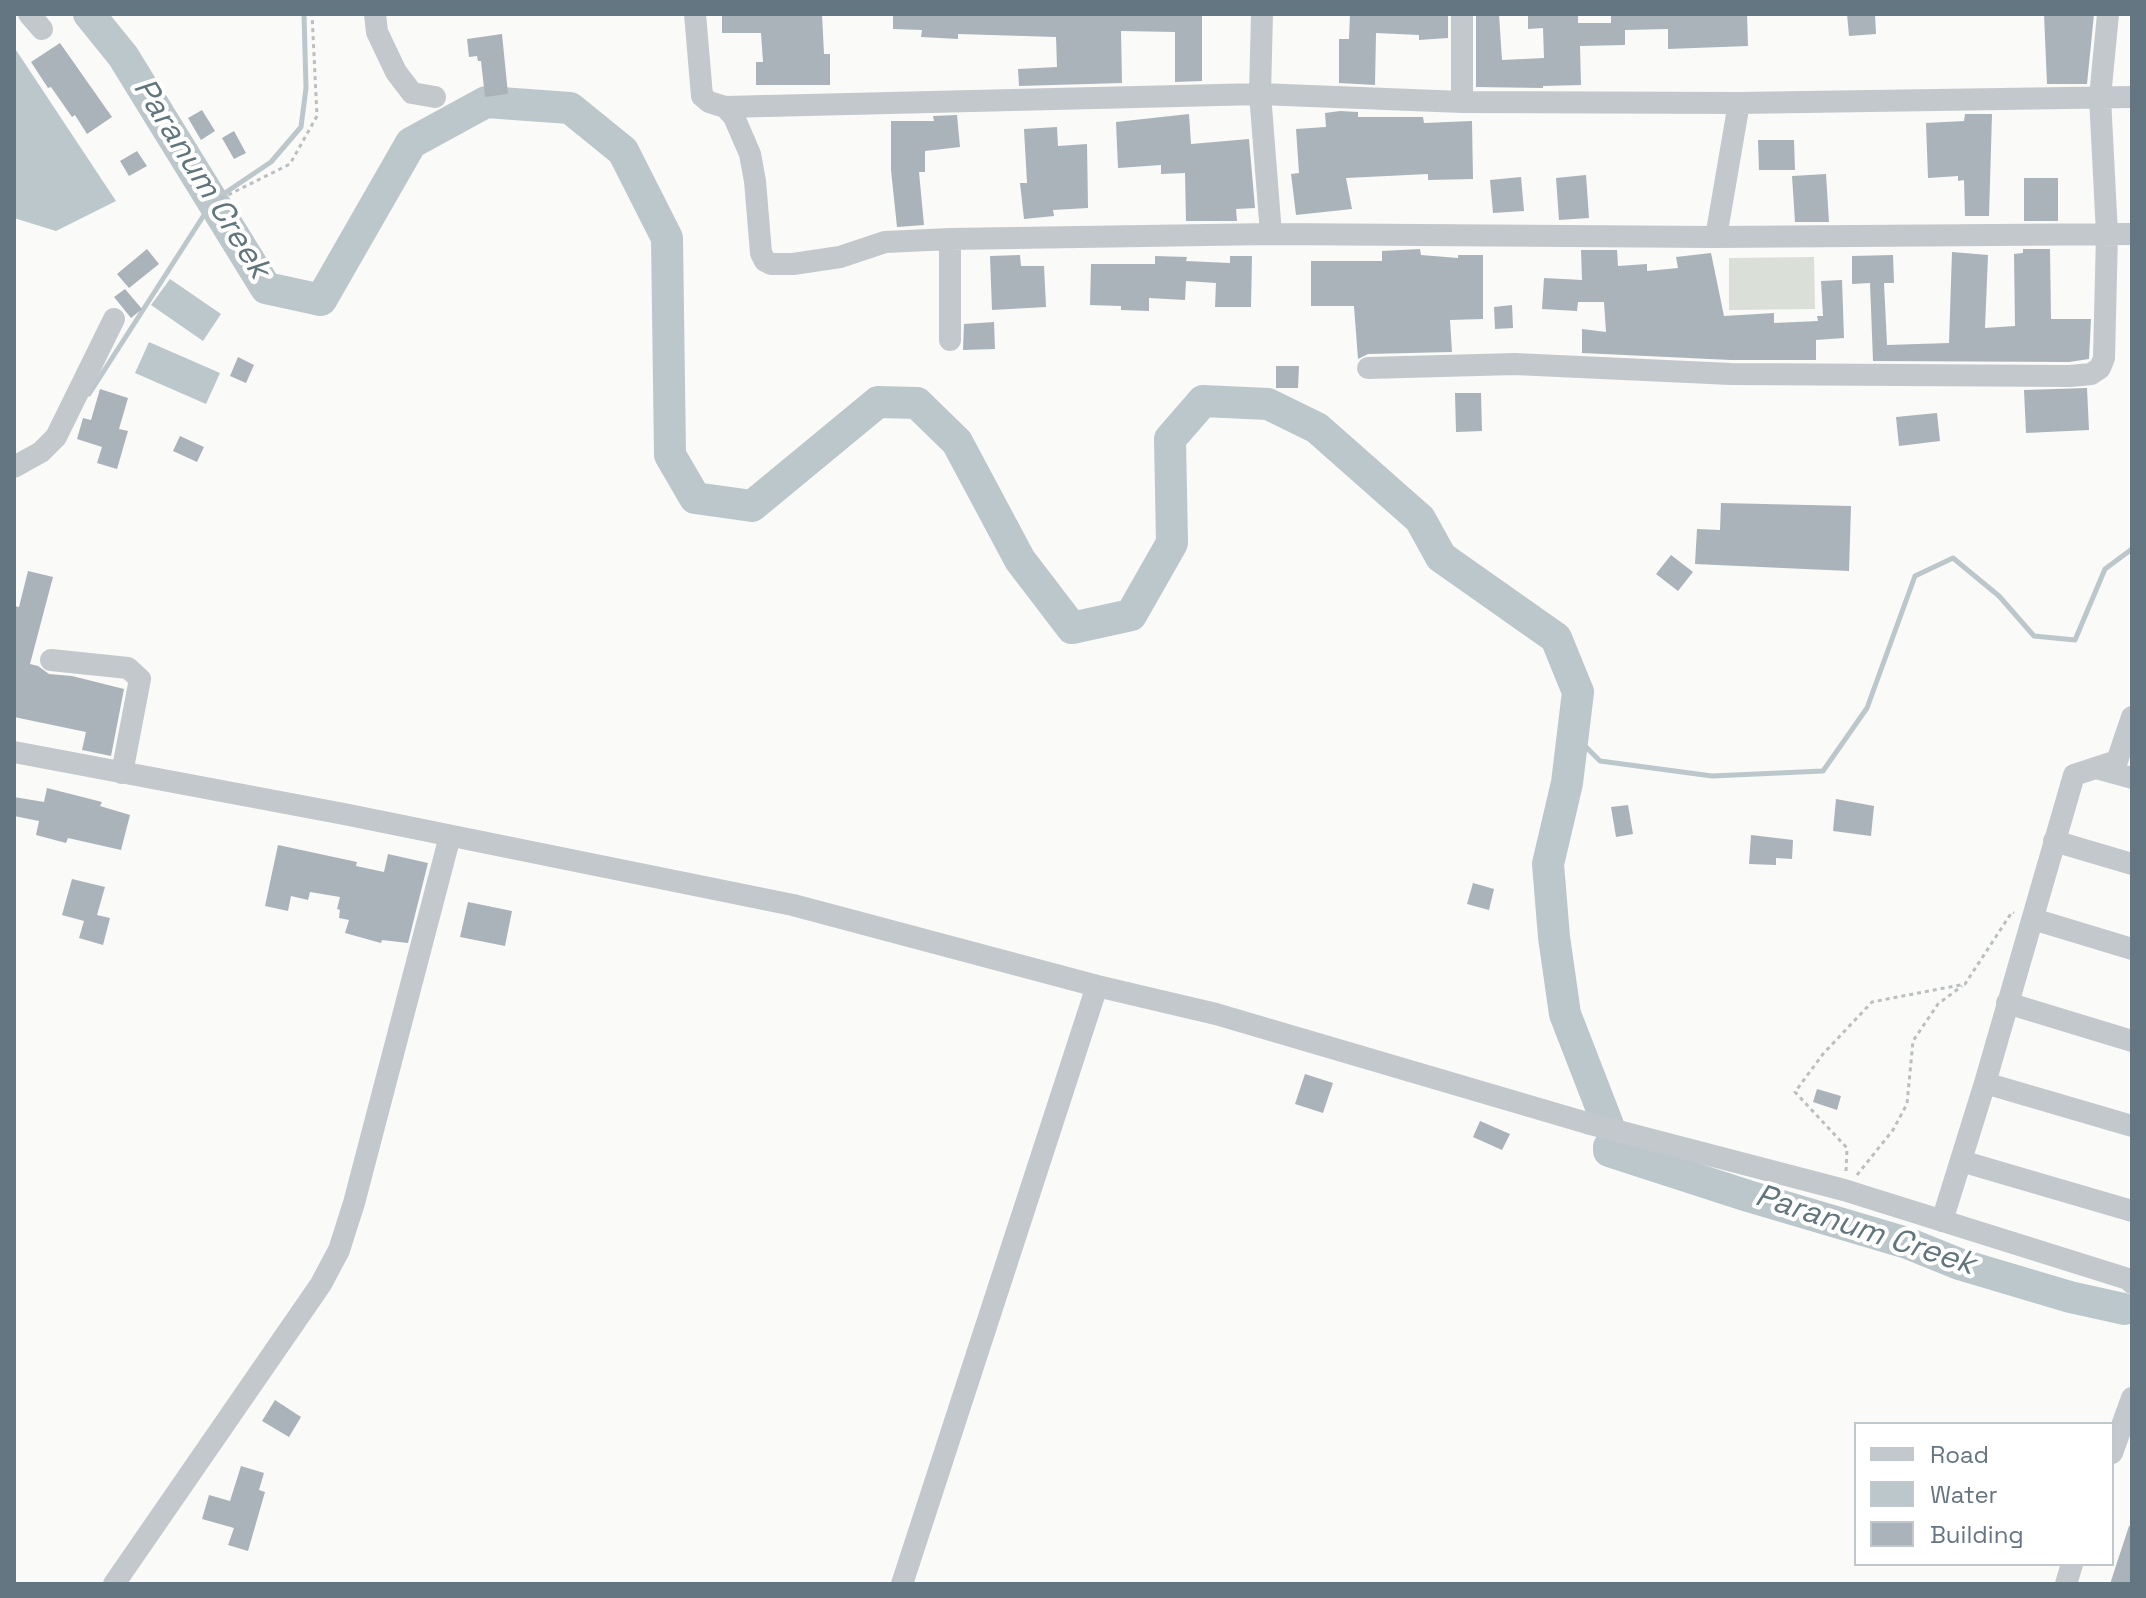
<!DOCTYPE html>
<html>
<head>
<meta charset="utf-8">
<style>
	body { margin:0 }
	#map { position:relative; width:2146px; height:1598px; overflow:hidden; background:#fafaf8; font-family:"Space Grotesk",sans-serif }
	canvas { display:block }
	.frame { position:absolute; inset:0; border:16px solid #657683; pointer-events:none }
	.legend { position:absolute; left:1854px; top:1422px; width:260px; height:144px; box-sizing:border-box; background:#fff; border:2px solid #c1c8cd; margin:0; padding:10px 14px; list-style:none; font-size:24px; color:#657683 }
	.legend li { display:flex; align-items:center; gap:16px; height:40px }
	.legend b { width:40px; border:2px solid #c1c8cd }
</style>
</head>
<body>
<div id="map">
<canvas width="2146" height="1598"></canvas>
<div class="frame"></div>
<ul class="legend">
<li><b style="height:10px;background:#c3c8cc"></b>Road</li>
<li><b style="height:22px;background:#bbc7cb"></b>Water</li>
<li><b style="height:22px;background:#aab3b9"></b>Building</li>
</ul>
</div>
<script>
const context = document.querySelector('canvas').getContext('2d');
context.lineJoin = 'round';
function fillPath(path, color) {
  context.fillStyle = color;
  context.fill(path, 'evenodd');
}
function poly(rows) {
  const path = new Path2D();
  for (const r of rows) {
    path.moveTo(r[0], r[1]);
    for (let i = 2; i < r.length; i += 2) path.lineTo(r[i], r[i + 1]);
  }
  return path;
}
function trace(path, color, width, dash) {
  context.strokeStyle = color;
  context.lineWidth = width;
  context.lineCap = dash ? 'butt' : 'round';
  context.setLineDash(dash || []);
  context.stroke(path);
}
function label(font, color, halo, rows, align = 'center') {
  context.font = font + ' "Space Grotesk",sans-serif';
  context.lineWidth = 8;
  context.setLineDash([]);
  context.textBaseline = 'middle';
  context.strokeStyle = halo;
  context.fillStyle = color;
  for (const [text, x, y, turn = 0] of rows) {
    context.save();
    context.translate(x, y);
    context.rotate((+turn || 0) * Math.PI / 180);
    context.textAlign = isNaN(turn) ? turn : align;
    if (halo) context.strokeText(text, 0, 0);
    context.fillText(text, 0, 0);
    context.restore();
  }
}
fillPath(poly([
	[1814,257,1815,309,1729,310,1729,258]
]), '#dadfd7');
fillPath(poly([
	[14,47,116,201,56,231,14,218],
	[170,279,221,314,203,341,151,305],
	[149,342,220,373,206,404,135,373]
]), '#bbc7cb');
trace(poly([
	[89,394,213,201,271,162,301,127,306,88,304,14],
	[1573,734,1600,761,1712,776,1823,771,1867,708,1915,576,1953,558,1999,596,2034,636,2075,640,2105,569,2132,549]
]), '#bbc7cb', 5);
trace(poly([
	[89,14,123,56,266,288,321,300,411,143,486,102,570,108,623,151,667,238,670,455,695,498,752,506,878,402,917,403,957,442,1020,560,1072,628,1131,615,1172,543,1170,439,1203,401,1268,404,1317,428,1420,519,1441,557,1556,638,1578,692,1567,783,1548,864,1554,937,1565,1014,1608,1125],
	[1609,1147,1609,1151,1748,1196,1907,1243,1959,1264,2070,1297,2124,1309]
]), '#bbc7cb', 32);
fillPath(poly([
	[722,14,822,14,824,54,830,54,830,85,756,85,756,62,763,62,761,33,722,33],
	[893,14,1202,14,1202,81,1175,82,1175,32,1121,31,1122,83,1019,86,1018,69,1057,67,1056,37,958,34,958,39,921,37,922,30,893,29],
	[1350,14,1448,14,1448,38,1419,40,1419,35,1376,33,1375,85,1339,83,1339,39,1349,39],
	[1476,14,1499,14,1502,60,1544,58,1543,28,1528,29,1528,14,1578,14,1578,23,1611,23,1611,14,1747,14,1748,46,1668,49,1668,29,1625,30,1625,45,1580,46,1581,85,1543,86,1543,88,1476,87],
	[1847,14,1875,14,1876,34,1849,36],
	[2044,14,2094,14,2087,84,2047,84],
	[502,34,508,94,485,97,481,61,478,61,477,56,469,57,467,39],
	[60,43,112,117,87,134,75,115,72,117,51,87,48,88,31,62],
	[202,110,215,131,201,140,188,118],
	[1340,111,1358,112,1358,117,1423,117,1424,123,1472,121,1473,179,1428,180,1428,174,1346,178,1352,209,1296,215,1291,174,1299,173,1296,129,1326,127,1325,113],
	[1189,114,1191,144,1249,139,1255,208,1236,209,1237,221,1186,221,1185,173,1161,174,1161,165,1118,168,1116,122],
	[1965,114,1992,114,1989,216,1965,216,1964,180,1958,181,1958,176,1928,178,1926,123,1964,121],
	[957,115,960,147,925,151,925,172,919,172,924,225,897,227,891,170,891,121,934,121,933,116],
	[1057,127,1058,146,1087,144,1088,208,1053,210,1054,216,1024,219,1020,183,1027,183,1024,129],
	[234,131,246,153,234,159,222,138],
	[1758,140,1794,140,1795,170,1759,170],
	[137,151,147,166,129,176,120,161],
	[1826,174,1829,222,1795,222,1792,176],
	[1586,175,1589,218,1559,220,1556,178],
	[1521,177,1524,211,1493,213,1490,180],
	[2024,178,2058,178,2058,221,2024,221],
	[147,249,159,264,129,288,117,274],
	[1420,249,1421,255,1458,258,1458,255,1483,255,1483,319,1450,320,1452,352,1368,354,1358,359,1354,306,1311,306,1311,261,1382,261,1382,251],
	[2023,249,2050,249,2051,319,2091,319,2089,359,2069,362,1873,361,1870,283,1852,284,1852,256,1893,255,1894,283,1884,283,1887,345,1949,343,1952,252,1988,255,1985,328,2015,326,2014,254,2023,253],
	[1581,250,1617,250,1618,266,1647,264,1647,271,1678,268,1676,257,1711,253,1724,316,1774,313,1774,323,1818,321,1817,316,1823,316,1821,281,1842,280,1844,338,1816,340,1816,360,1731,360,1582,353,1582,329,1606,332,1604,302,1578,302,1577,311,1542,309,1544,278,1582,280],
	[1020,255,1021,266,1044,266,1046,307,992,310,990,256],
	[1155,256,1187,257,1186,261,1230,263,1230,256,1252,256,1251,307,1215,307,1216,283,1186,281,1185,300,1149,298,1149,311,1121,310,1121,306,1090,305,1091,264,1155,264],
	[125,289,142,309,131,318,114,297],
	[1512,305,1513,328,1495,329,1494,307],
	[994,322,995,349,963,350,964,324],
	[238,357,254,365,246,383,230,376],
	[1276,366,1299,366,1298,388,1276,388],
	[2087,388,2089,430,2026,433,2024,390],
	[100,389,128,398,119,429,128,431,117,469,97,463,102,447,77,439,83,418,91,420],
	[1455,393,1481,393,1482,431,1456,432],
	[1937,413,1940,441,1899,446,1896,417],
	[180,436,204,447,197,462,173,451],
	[1721,503,1851,506,1849,571,1695,564,1697,529,1720,530],
	[1671,555,1693,572,1678,591,1656,574],
	[28,571,53,577,30,664,38,666,49,674,72,676,124,689,111,756,82,750,86,732,14,717,14,606,19,607],
	[47,788,102,802,100,806,130,815,121,850,68,838,66,843,36,835,39,821,14,816,14,797,44,802],
	[1836,799,1874,806,1871,836,1833,831],
	[1628,805,1633,834,1616,837,1611,807],
	[1751,835,1793,840,1792,859,1776,858,1776,865,1749,864],
	[278,845,357,862,356,866,384,872,388,854,428,863,408,943,382,940,381,943,345,933,349,920,339,918,340,910,337,909,340,897,310,892,308,900,291,896,288,911,265,906],
	[72,879,105,887,97,915,110,918,103,945,79,938,84,921,62,915],
	[1473,883,1494,889,1489,910,1467,904],
	[468,902,512,911,505,946,460,937],
	[1305,1074,1333,1083,1323,1113,1295,1104],
	[1817,1089,1841,1096,1837,1110,1813,1102],
	[1480,1121,1510,1134,1502,1150,1473,1137],
	[275,1400,301,1417,289,1437,262,1421],
	[241,1466,264,1473,259,1490,265,1492,248,1551,228,1545,234,1528,202,1519,209,1495,230,1501],
	[2129,1526,2132,1526,2132,1584,2110,1584]
]), '#aab3b9');
trace(poly([
	[214,202,290,164,317,116,312,14],
	[1846,1171,1847,1148,1795,1092,1823,1054,1872,1002,1965,984,2012,912,2014,913],
	[1857,1175,1893,1130,1907,1104,1913,1041,1938,1004,1962,986]
]), '#bbbfc2', 3, [4, 4]);
trace(poly([
	[29,14,42,29],
	[375,14,377,32,396,72,412,93,435,97],
	[695,14,702,96,709,102,725,107,1260,94,1462,102,1739,103,2132,97],
	[1262,14,1260,94,1271,234],
	[1462,14,1462,102],
	[725,107,734,117,750,154,755,181,761,253,765,261,771,264,793,264,840,257,885,242,950,239,1271,234,1716,237,2132,234],
	[1716,237,1739,103],
	[950,239,950,340],
	[1368,368,1515,364,1731,374,2070,376,2091,374,2100,368,2104,358,2107,234,2100,97,2108,14],
	[14,467,41,452,56,437,114,319],
	[51,660,128,668,140,679,122,773],
	[14,752,344,814,793,905,1097,986,1216,1014,1587,1123,1844,1190,2128,1279,2132,1283],
	[2096,768,2132,778],
	[2054,841,2132,864],
	[2033,919,2132,949],
	[2007,1003,2132,1041],
	[1985,1083,2132,1126],
	[1961,1161,2132,1211],
	[1942,1221,1985,1083,2074,775,2117,761,2132,717],
	[2112,1453,2132,1398],
	[114,1584,321,1284,339,1250,354,1203,450,836],
	[902,1584,1097,986],
	[2066,1584,2072,1564]
]), '#c3c8cc', 22);
label('italic 32px', '#60757c', '#fff', [
	["Paranum Creek",201,179,58],
	["Paranum Creek",1865,1231,18]
]);
</script>
</body>
</html>
